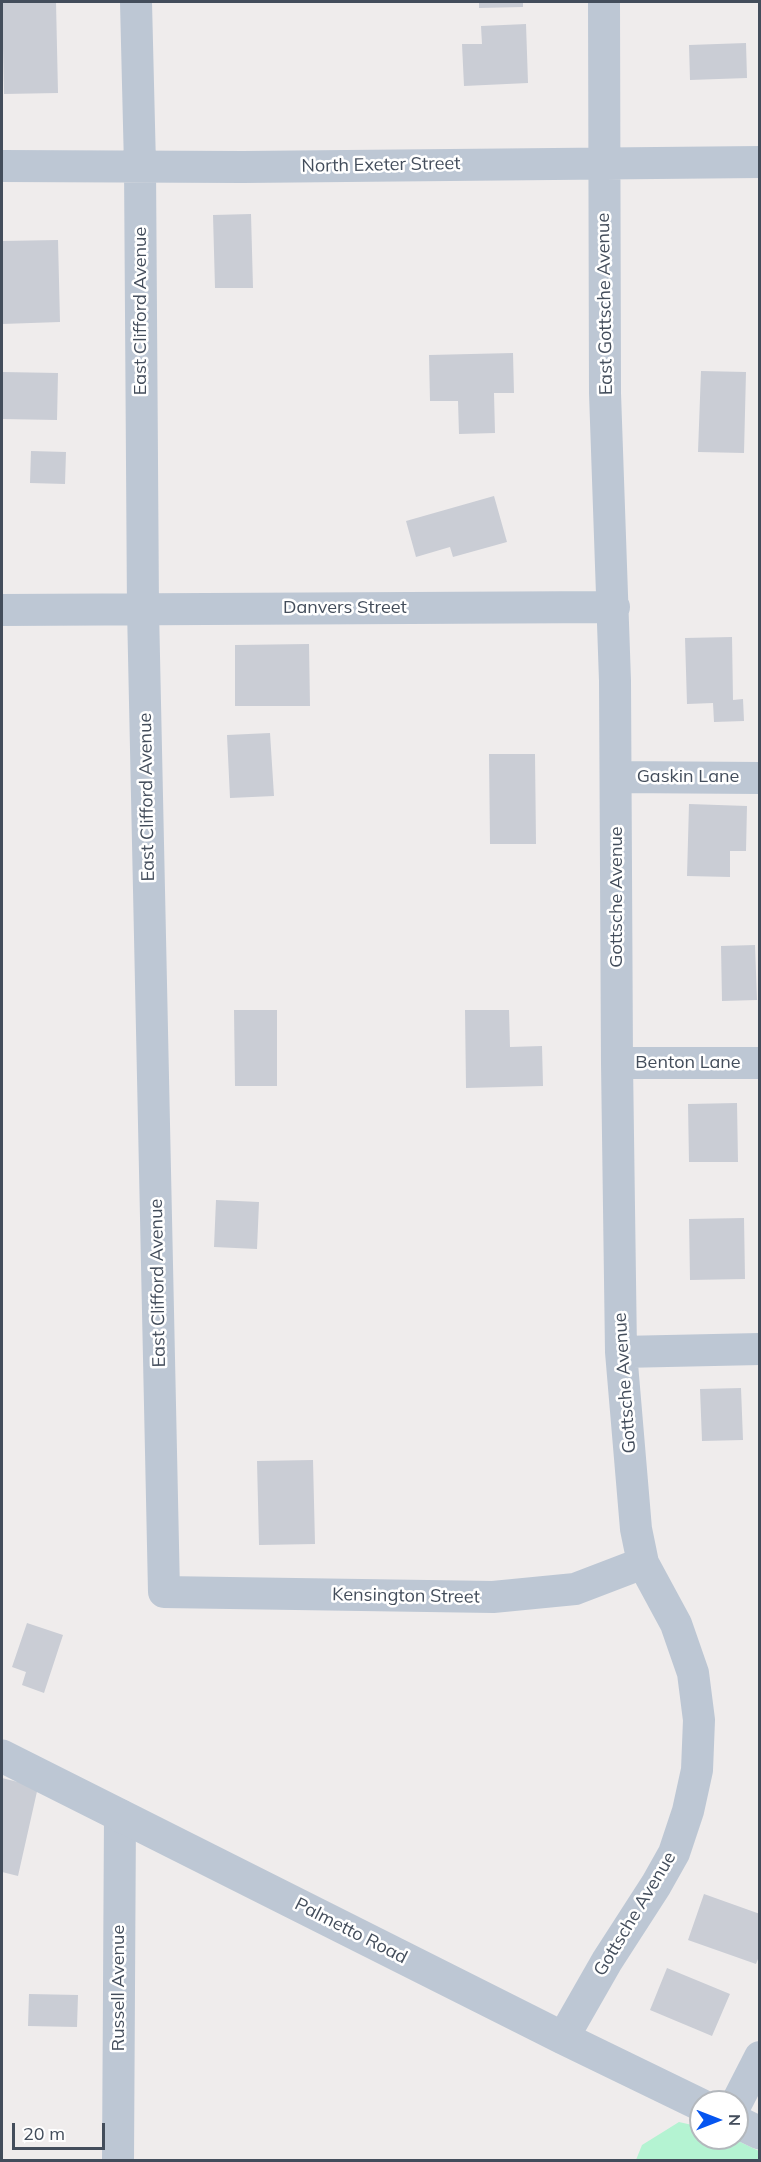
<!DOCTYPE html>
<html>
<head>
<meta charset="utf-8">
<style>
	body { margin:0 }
	#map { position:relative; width:761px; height:2162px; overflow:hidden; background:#efecec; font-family:Mulish,sans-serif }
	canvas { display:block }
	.frame { position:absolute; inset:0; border:3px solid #434d5b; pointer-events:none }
	.north { position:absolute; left:689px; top:2090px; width:60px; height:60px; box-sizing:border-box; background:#fff; border:2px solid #b4b8bd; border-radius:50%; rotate:90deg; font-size:16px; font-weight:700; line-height:24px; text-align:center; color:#434d5b }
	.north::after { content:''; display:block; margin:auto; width:21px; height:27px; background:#0555f0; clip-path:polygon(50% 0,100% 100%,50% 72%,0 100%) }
	.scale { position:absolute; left:12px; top:2123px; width:93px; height:27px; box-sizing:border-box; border:3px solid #434d5b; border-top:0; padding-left:8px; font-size:18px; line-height:21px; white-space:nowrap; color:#434d5b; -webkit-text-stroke:4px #fff; paint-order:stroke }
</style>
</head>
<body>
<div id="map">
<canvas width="761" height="2162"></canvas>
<div class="frame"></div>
<div class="north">N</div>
<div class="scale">20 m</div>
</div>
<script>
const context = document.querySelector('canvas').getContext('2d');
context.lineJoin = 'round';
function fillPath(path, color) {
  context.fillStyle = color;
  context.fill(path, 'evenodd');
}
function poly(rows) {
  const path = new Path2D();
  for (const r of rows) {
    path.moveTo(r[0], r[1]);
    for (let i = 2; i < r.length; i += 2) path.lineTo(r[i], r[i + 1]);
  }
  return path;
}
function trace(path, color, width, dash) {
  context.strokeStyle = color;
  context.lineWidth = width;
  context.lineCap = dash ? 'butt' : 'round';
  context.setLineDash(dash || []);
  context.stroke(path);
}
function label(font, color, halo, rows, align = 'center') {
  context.font = font + ' Mulish,sans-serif';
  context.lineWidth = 5;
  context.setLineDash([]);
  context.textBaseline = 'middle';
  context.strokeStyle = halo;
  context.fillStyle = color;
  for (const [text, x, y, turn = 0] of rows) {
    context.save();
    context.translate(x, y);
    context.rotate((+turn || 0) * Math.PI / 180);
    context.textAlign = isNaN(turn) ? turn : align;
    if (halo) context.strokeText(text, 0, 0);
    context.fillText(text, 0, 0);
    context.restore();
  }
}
fillPath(poly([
	[679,2122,701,2127,701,2138,732,2138,759,2151,759,2160,636,2160,642,2145]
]), '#b4f3d2');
fillPath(poly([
	[2,2,56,2,58,93,4,94],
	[479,2,523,2,523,7,479,8],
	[526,24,528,83,464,86,462,44,482,44,481,26],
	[746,43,747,78,690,80,689,45],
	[251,214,253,288,215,288,213,215],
	[58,240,60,322,2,324,2,241],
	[513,353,514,393,494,393,495,433,459,434,458,401,430,401,429,355],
	[701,371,746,372,744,453,698,452],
	[2,372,58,373,57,420,2,419],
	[31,451,66,452,65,484,30,483],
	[494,496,507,542,453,557,450,547,416,557,406,521],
	[732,637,733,700,743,699,744,721,714,722,713,703,687,704,685,638],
	[309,644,310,706,235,706,235,645],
	[270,733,274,796,230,798,227,735],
	[489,754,535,754,536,844,490,844],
	[689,804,747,806,746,851,730,851,730,877,687,876],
	[755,945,757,1000,722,1001,721,946],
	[234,1010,277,1010,277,1086,235,1086],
	[465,1010,509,1010,510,1047,542,1046,543,1086,466,1088],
	[737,1103,738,1162,689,1162,688,1104],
	[216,1200,259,1202,257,1249,214,1247],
	[744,1218,745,1279,690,1280,689,1219],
	[741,1388,743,1440,702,1441,700,1389],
	[313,1460,315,1544,259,1545,257,1461],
	[27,1623,63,1635,44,1693,22,1685,26,1672,12,1667],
	[2,1778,38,1787,18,1876,2,1872],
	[704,1894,760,1914,760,1954,756,1964,688,1940],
	[667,1968,730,1994,712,2036,650,2010],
	[29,1994,78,1995,77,2027,28,2026]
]), '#cacdd5');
trace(poly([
	[136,2,140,166,143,609,164,1592,493,1597,575,1589,643,1563],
	[2,166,243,167,760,162],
	[2,610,614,607],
	[617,777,760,778],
	[617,1063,760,1063],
	[621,1352,760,1349],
	[563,2038,607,1961,656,1885,674,1853,688,1811,697,1770,699,1720,693,1673,676,1624,643,1563,636,1529,621,1352,617,1063,615,681,605,393,604,2],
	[737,2102,760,2057],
	[118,2160,120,1815]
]), '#bdc7d4', 32);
trace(poly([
	[2,1756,563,2038,701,2105],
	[737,2122,760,2133]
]), '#bdc7d4', 33);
label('18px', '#434d5b', '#fff', [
	["North Exeter Street",381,165,-1],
	["East Gottsche Avenue",605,304,-91],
	["East Clifford Avenue",141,311,-90],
	["Danvers Street",345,608],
	["Gaskin Lane",688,777],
	["East Clifford Avenue",147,797,-91],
	["Gottsche Avenue",617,897,-90],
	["Benton Lane",688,1063],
	["East Clifford Avenue",158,1283,-91],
	["Gottsche Avenue",625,1383,-94],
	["Kensington Street",406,1596,1],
	["Gottsche Avenue",635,1914,-59],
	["Palmetto Road",351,1931,27],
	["Russell Avenue",119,1988,-90]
]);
</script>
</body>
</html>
